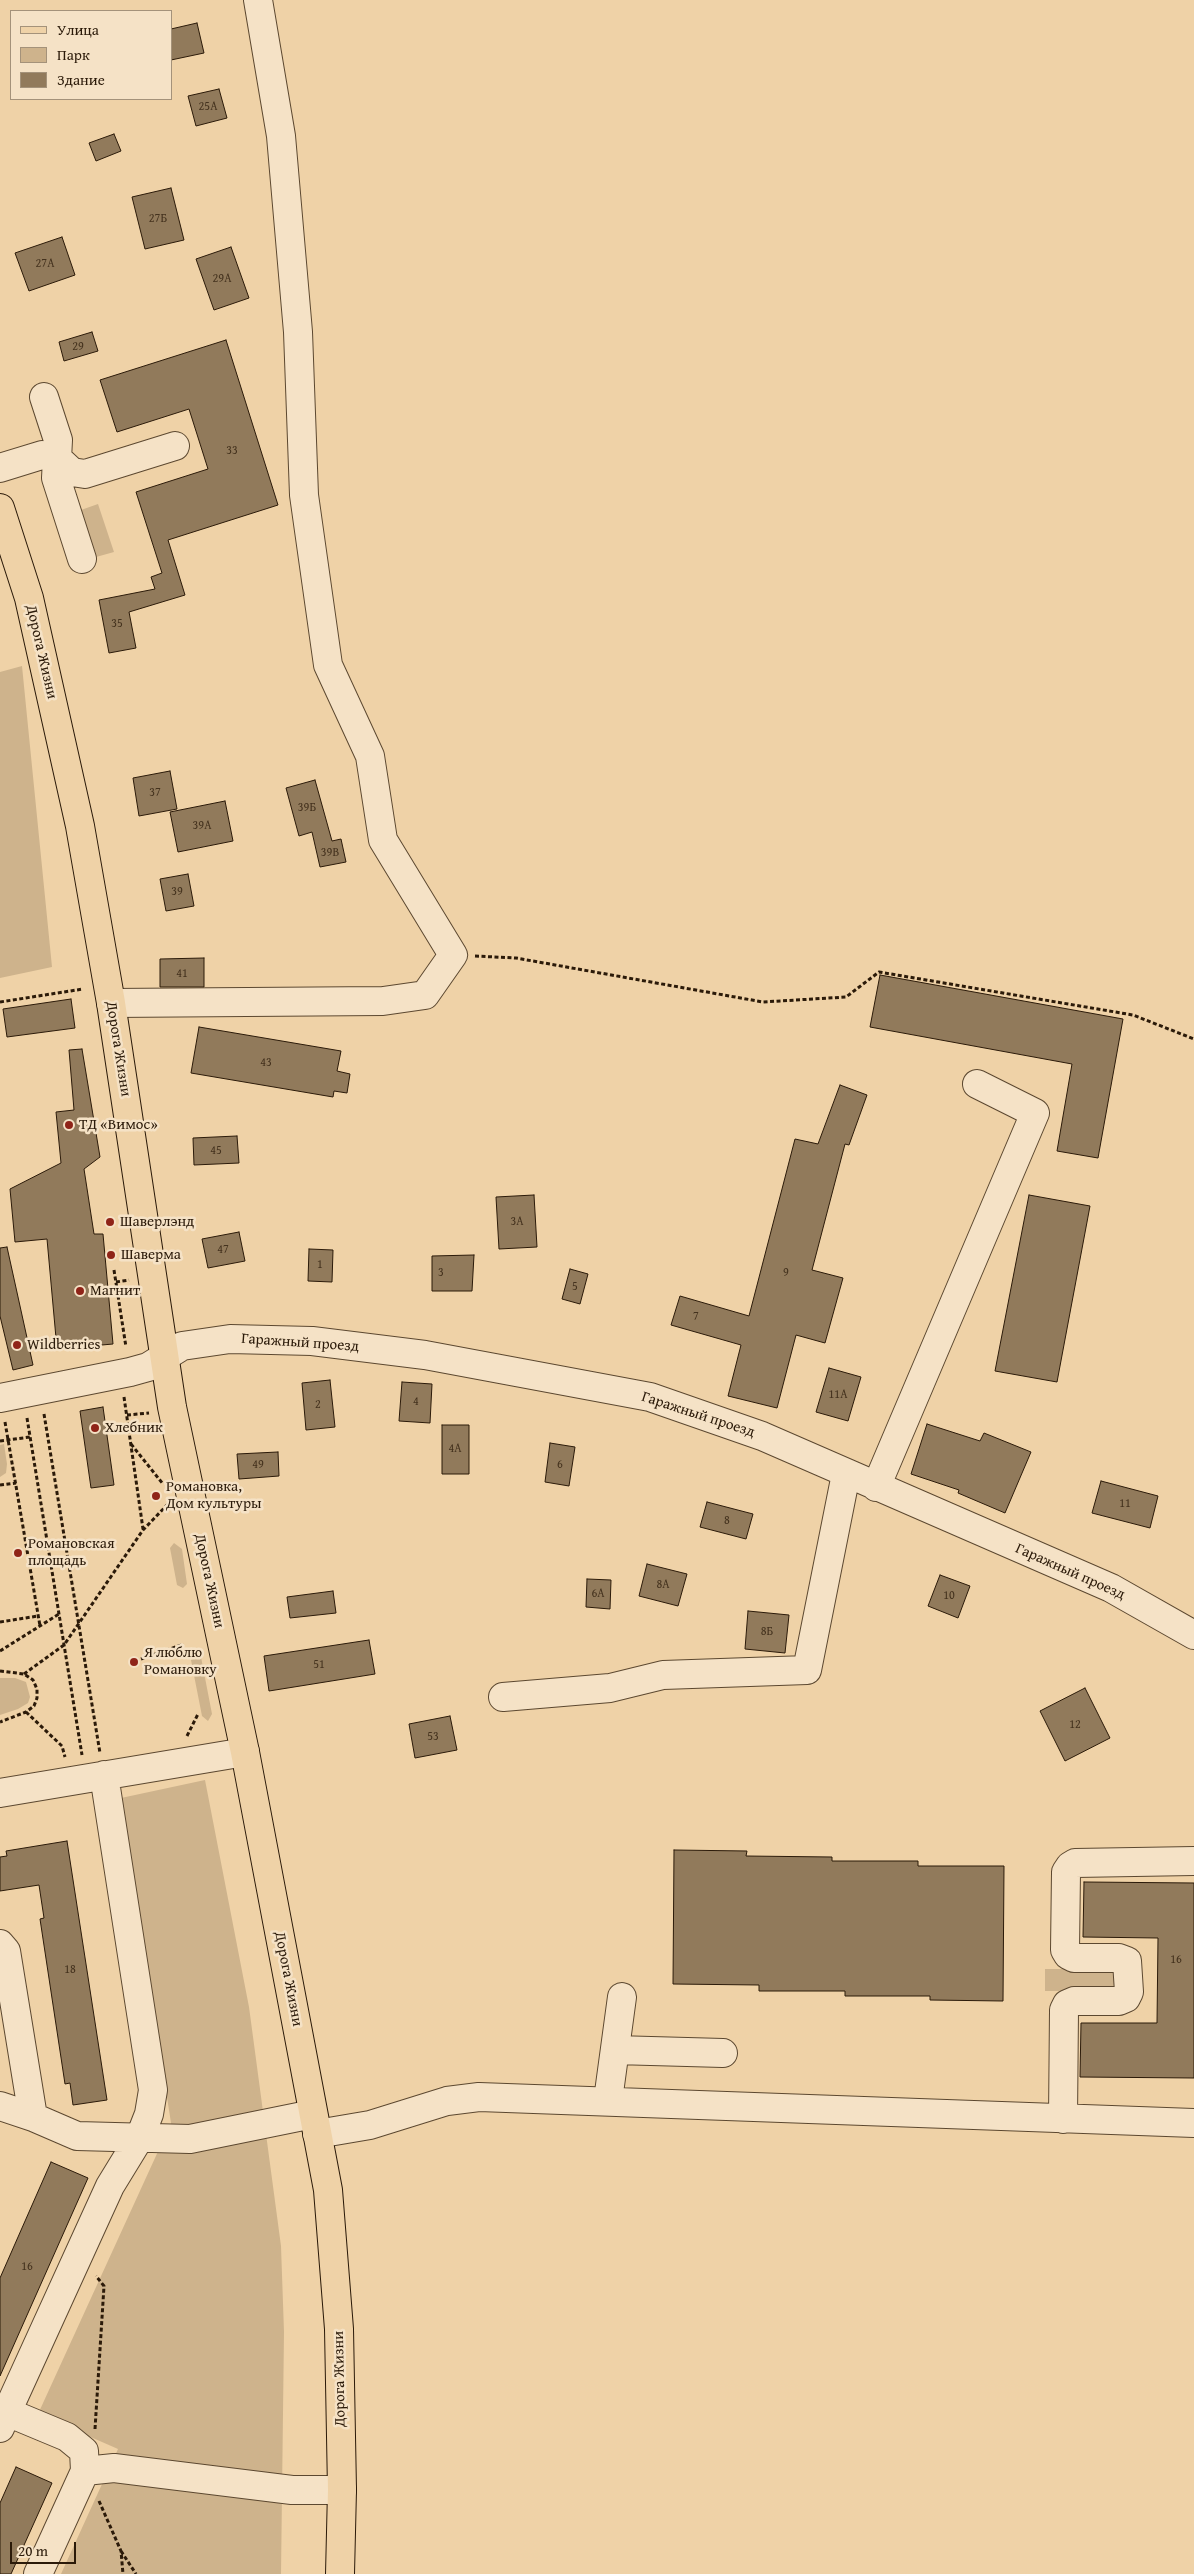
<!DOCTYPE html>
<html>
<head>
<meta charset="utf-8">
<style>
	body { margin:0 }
	#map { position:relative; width:1194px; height:2574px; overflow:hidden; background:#efd2a7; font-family:"Gentium Book Plus",serif }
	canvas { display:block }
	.legend { position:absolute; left:10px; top:10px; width:162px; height:90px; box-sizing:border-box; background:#f5e2c6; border:1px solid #a4927a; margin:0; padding:6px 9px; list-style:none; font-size:15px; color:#2b1a09 }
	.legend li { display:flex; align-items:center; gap:10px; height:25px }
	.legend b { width:25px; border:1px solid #a4927a }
	.scale { position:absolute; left:10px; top:2542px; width:66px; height:22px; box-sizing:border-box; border:2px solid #2b1a09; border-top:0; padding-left:6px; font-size:15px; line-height:18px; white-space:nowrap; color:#2b1a09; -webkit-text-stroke:4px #f5e2c6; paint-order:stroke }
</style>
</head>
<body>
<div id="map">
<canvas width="1194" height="2574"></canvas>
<ul class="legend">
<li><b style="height:6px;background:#efd2a7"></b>Улица</li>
<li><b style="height:14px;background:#ceb38c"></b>Парк</li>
<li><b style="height:14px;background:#917a5b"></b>Здание</li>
</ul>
<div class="scale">20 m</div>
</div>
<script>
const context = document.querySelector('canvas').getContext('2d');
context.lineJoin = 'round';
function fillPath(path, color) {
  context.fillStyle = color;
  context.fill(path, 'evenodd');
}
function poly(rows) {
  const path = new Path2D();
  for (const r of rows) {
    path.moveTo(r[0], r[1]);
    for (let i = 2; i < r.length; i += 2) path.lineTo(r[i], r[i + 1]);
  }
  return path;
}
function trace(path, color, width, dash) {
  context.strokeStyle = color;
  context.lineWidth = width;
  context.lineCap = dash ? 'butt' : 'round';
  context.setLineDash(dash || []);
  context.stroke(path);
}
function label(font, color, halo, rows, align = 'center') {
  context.font = font + ' "Gentium Book Plus",serif';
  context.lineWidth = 5;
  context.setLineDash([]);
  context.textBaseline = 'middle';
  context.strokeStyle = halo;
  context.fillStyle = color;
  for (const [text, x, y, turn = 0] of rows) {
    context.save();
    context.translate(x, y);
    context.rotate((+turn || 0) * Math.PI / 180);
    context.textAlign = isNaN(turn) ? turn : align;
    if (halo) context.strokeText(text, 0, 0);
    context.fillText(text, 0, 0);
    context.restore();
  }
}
fillPath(poly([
	[98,504,114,552,96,557,81,510],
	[22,666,52,967,0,978,0,672],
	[4,1444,7,1464,6,1473,0,1477,0,1445],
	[174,1543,182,1549,187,1584,183,1588,177,1585,170,1548],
	[192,1652,201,1657,212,1714,208,1721,202,1716,191,1660],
	[0,1678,15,1678,26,1682,30,1697,28,1703,18,1709,0,1715],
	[205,1780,249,2007,281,2246,284,2332,281,2574,61,2574,118,2449,38,2414,171,2123,121,1798],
	[1045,1969,1109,1969,1115,1972,1117,1977,1115,1989,1109,1991,1045,1991]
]), '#ceb38c');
const building = poly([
	[197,23,204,53,171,60,171,29,197,23],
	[219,89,227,118,196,126,188,96,219,89],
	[114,134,121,151,96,161,89,143,114,134],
	[171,188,184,240,145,249,132,197,171,188],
	[62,237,75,275,29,291,15,253,62,237],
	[231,247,249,298,214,310,196,259,231,247],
	[92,332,98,351,64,361,59,342,92,332],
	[226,340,278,505,168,540,185,595,129,612,136,648,109,653,99,600,155,589,151,577,162,573,136,492,208,469,189,409,117,432,100,380,226,340],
	[170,771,177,809,139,816,133,778,170,771],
	[315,780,332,841,341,839,346,862,320,867,312,832,299,836,286,788,315,780],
	[225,801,233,841,178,852,170,812,225,801],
	[188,874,194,906,166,911,160,879,188,874],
	[204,958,204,987,160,987,160,959,204,958],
	[880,975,1123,1019,1098,1158,1057,1151,1072,1064,870,1027,880,975],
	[71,999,75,1028,7,1037,3,1009,71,999],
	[199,1027,341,1051,337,1071,350,1074,347,1093,334,1091,333,1097,191,1073,199,1027],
	[82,1049,100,1157,84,1169,94,1234,103,1234,113,1344,57,1349,47,1239,15,1242,10,1189,61,1163,56,1112,74,1110,69,1050,82,1049],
	[840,1085,867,1095,849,1145,845,1144,812,1270,843,1278,825,1343,796,1335,777,1408,728,1396,741,1345,671,1325,680,1296,749,1316,795,1139,818,1144,840,1085],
	[237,1136,239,1163,194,1165,193,1138,237,1136],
	[534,1195,537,1247,499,1249,496,1197,534,1195],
	[1029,1195,1090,1206,1057,1382,995,1371,1029,1195],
	[239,1232,245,1261,208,1268,202,1239,239,1232],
	[7,1247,33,1365,13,1370,0,1316,0,1248,7,1247],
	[309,1249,333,1250,332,1282,308,1281,309,1249],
	[474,1255,472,1291,432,1291,432,1256,474,1255],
	[570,1269,588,1274,580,1304,562,1299,570,1269],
	[829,1368,861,1377,848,1421,816,1412,829,1368],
	[330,1380,335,1427,306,1430,302,1383,330,1380],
	[402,1382,432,1384,430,1423,399,1421,402,1382],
	[103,1407,114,1485,91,1488,80,1411,103,1407],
	[927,1424,980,1441,984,1433,1031,1452,1005,1513,958,1493,959,1490,911,1474,927,1424],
	[442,1425,469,1425,469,1474,442,1474,442,1425],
	[550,1443,575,1447,569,1486,545,1482,550,1443],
	[278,1452,279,1476,239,1479,237,1454,278,1452],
	[1101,1481,1158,1496,1150,1528,1092,1513,1101,1481],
	[707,1502,753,1514,746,1539,700,1527,707,1502],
	[647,1564,687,1574,678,1606,639,1596,647,1564],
	[940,1575,970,1586,958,1618,928,1606,940,1575],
	[587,1579,611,1580,610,1609,586,1607,587,1579],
	[333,1591,336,1613,290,1618,287,1597,333,1591],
	[748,1611,789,1615,785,1653,745,1649,748,1611],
	[369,1640,375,1674,269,1691,264,1656,369,1640],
	[1085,1688,1110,1738,1065,1761,1040,1711,1085,1688],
	[450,1716,457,1750,415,1758,409,1724,450,1716],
	[67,1841,107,2100,73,2105,70,2083,65,2084,40,1919,44,1918,39,1885,0,1891,0,1857,7,1856,6,1851,67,1841],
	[674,1850,747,1851,746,1856,832,1857,832,1861,918,1861,918,1866,1004,1866,1003,2001,930,2000,930,1996,845,1996,845,1991,759,1991,759,1985,673,1984,674,1850],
	[1084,1882,1194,1883,1194,2078,1080,2077,1081,2023,1157,2023,1158,1938,1083,1937,1084,1882],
	[51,2162,88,2178,0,2376,0,2278,51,2162],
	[16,2467,52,2483,11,2574,0,2574,0,2503,16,2467]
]);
fillPath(building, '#917a5b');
trace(building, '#2b1a09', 1);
const minor = poly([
	[44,397,58,440,56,478,82,559],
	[0,468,42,455,57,458,72,472,85,474,175,446],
	[111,1003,383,1001,425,995,453,955,383,840,370,756,328,665,304,495,298,332,281,136,258,0],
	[0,1398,130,1372,148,1367,182,1346,230,1339,312,1341,425,1355,650,1397,762,1436,1111,1588,1194,1635],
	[876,1487,1035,1113,977,1084],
	[503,1697,610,1688,663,1675,807,1670,846,1474],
	[0,1793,245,1752],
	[0,1944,6,1951,33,2117,77,2136,190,2139,313,2114],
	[615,2050,723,2053],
	[608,2100,622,1997],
	[0,2106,33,2117],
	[1063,2119,1064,2010,1067,2004,1074,2001,1119,2001,1126,1998,1129,1992,1127,1961,1119,1958,1074,1958,1068,1955,1065,1950,1066,1872,1070,1866,1075,1863,1194,1861],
	[317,2134,370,2125,447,2101,479,2097,1194,2123],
	[7,2412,110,2186,140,2137,149,2114,153,2090,104,1775],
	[0,2428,7,2412,67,2437,84,2451,85,2471,38,2574],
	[85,2471,114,2468,292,2490,342,2490]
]);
const major = poly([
	[0,508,29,598,80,826,111,1003,172,1407,245,1752,328,2190,339,2329,342,2490,340,2574]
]);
trace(minor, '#5c4830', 30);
trace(major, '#2b1a09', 30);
trace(poly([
	[475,956,516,958,763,1002,846,997,879,972,1133,1015,1194,1039],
	[0,1002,83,989],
	[114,1270,126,1347],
	[116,1282,129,1280],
	[124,1397,143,1529],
	[44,1414,100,1753],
	[127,1415,149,1413],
	[27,1418,82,1755],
	[5,1422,40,1626],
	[0,1441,30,1437],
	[131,1444,163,1484],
	[0,1485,16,1483],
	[0,1622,38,1616],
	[0,1651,59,1614],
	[141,1659,184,1644],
	[0,1671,24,1674,33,1680,37,1689,37,1698,34,1706,26,1712,0,1722],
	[24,1674,64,1645,143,1530,168,1504],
	[26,1712,62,1746,65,1757],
	[187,1736,198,1714],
	[95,2429,104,2286,96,2276],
	[99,2501,121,2551,123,2574],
	[121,2551,136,2574]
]), '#2b1a09', 3, [4, 2.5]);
trace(minor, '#f5e2c6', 28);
trace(major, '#efd2a7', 28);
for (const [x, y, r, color] of [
	[69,1125,5,"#8f2418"],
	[110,1222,5,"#8f2418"],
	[111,1255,5,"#8f2418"],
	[80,1291,5,"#8f2418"],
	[17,1345,5,"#8f2418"],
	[95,1428,5,"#8f2418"],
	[156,1496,5,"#8f2418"],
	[18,1553,5,"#8f2418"],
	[134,1662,5,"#8f2418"]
]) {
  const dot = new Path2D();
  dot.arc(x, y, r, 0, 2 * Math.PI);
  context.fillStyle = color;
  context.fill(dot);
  trace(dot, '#f5e2c6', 2);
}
label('12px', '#44321e', null, [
	["25А",208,107],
	["27Б",158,219],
	["27А",45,264],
	["29А",222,279],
	["29",78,347],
	["33",232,451],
	["35",117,624],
	["37",155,793],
	["39Б",307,808],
	["39А",202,826],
	["39В",330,853],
	["39",177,892],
	["41",182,974],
	["43",266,1063],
	["45",216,1151],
	["3А",517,1222],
	["47",223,1250],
	["1",320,1265],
	["3",441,1273],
	["9",786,1273],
	["5",575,1287],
	["7",696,1317],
	["11А",838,1395],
	["4",416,1402],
	["2",318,1405],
	["4А",455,1449],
	["49",258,1465],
	["6",560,1465],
	["11",1125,1504],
	["8",727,1521],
	["8А",663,1585],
	["6А",598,1594],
	["10",949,1596],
	["8Б",767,1632],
	["51",319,1665],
	["12",1075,1725],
	["53",433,1737],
	["16",1176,1960],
	["18",70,1970],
	["16",27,2267]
]);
label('15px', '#2b1a09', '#f5e2c6', [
	["Дорога Жизни",41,652,77],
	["Дорога Жизни",118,1049,81],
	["Гаражный проезд",300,1343,4],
	["Гаражный проезд",698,1415,18],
	["Гаражный проезд",1070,1572,24],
	["Дорога Жизни",209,1581,78],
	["Дорога Жизни",288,1979,79],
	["Дорога Жизни",340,2379,-91]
]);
label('15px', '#2b1a09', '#f5e2c6', [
	["ТД «Вимос»",79,1125],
	["Шаверлэнд",120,1222],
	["Шаверма",121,1255],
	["Магнит",90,1291],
	["Wildberries",27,1345],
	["Хлебник",105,1428],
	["Романовка,",166,1487],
	["Дом культуры",166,1504],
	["Романовская",28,1544],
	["площадь",28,1561],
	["Я люблю",144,1653],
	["Романовку",144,1670]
], 'left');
</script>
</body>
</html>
